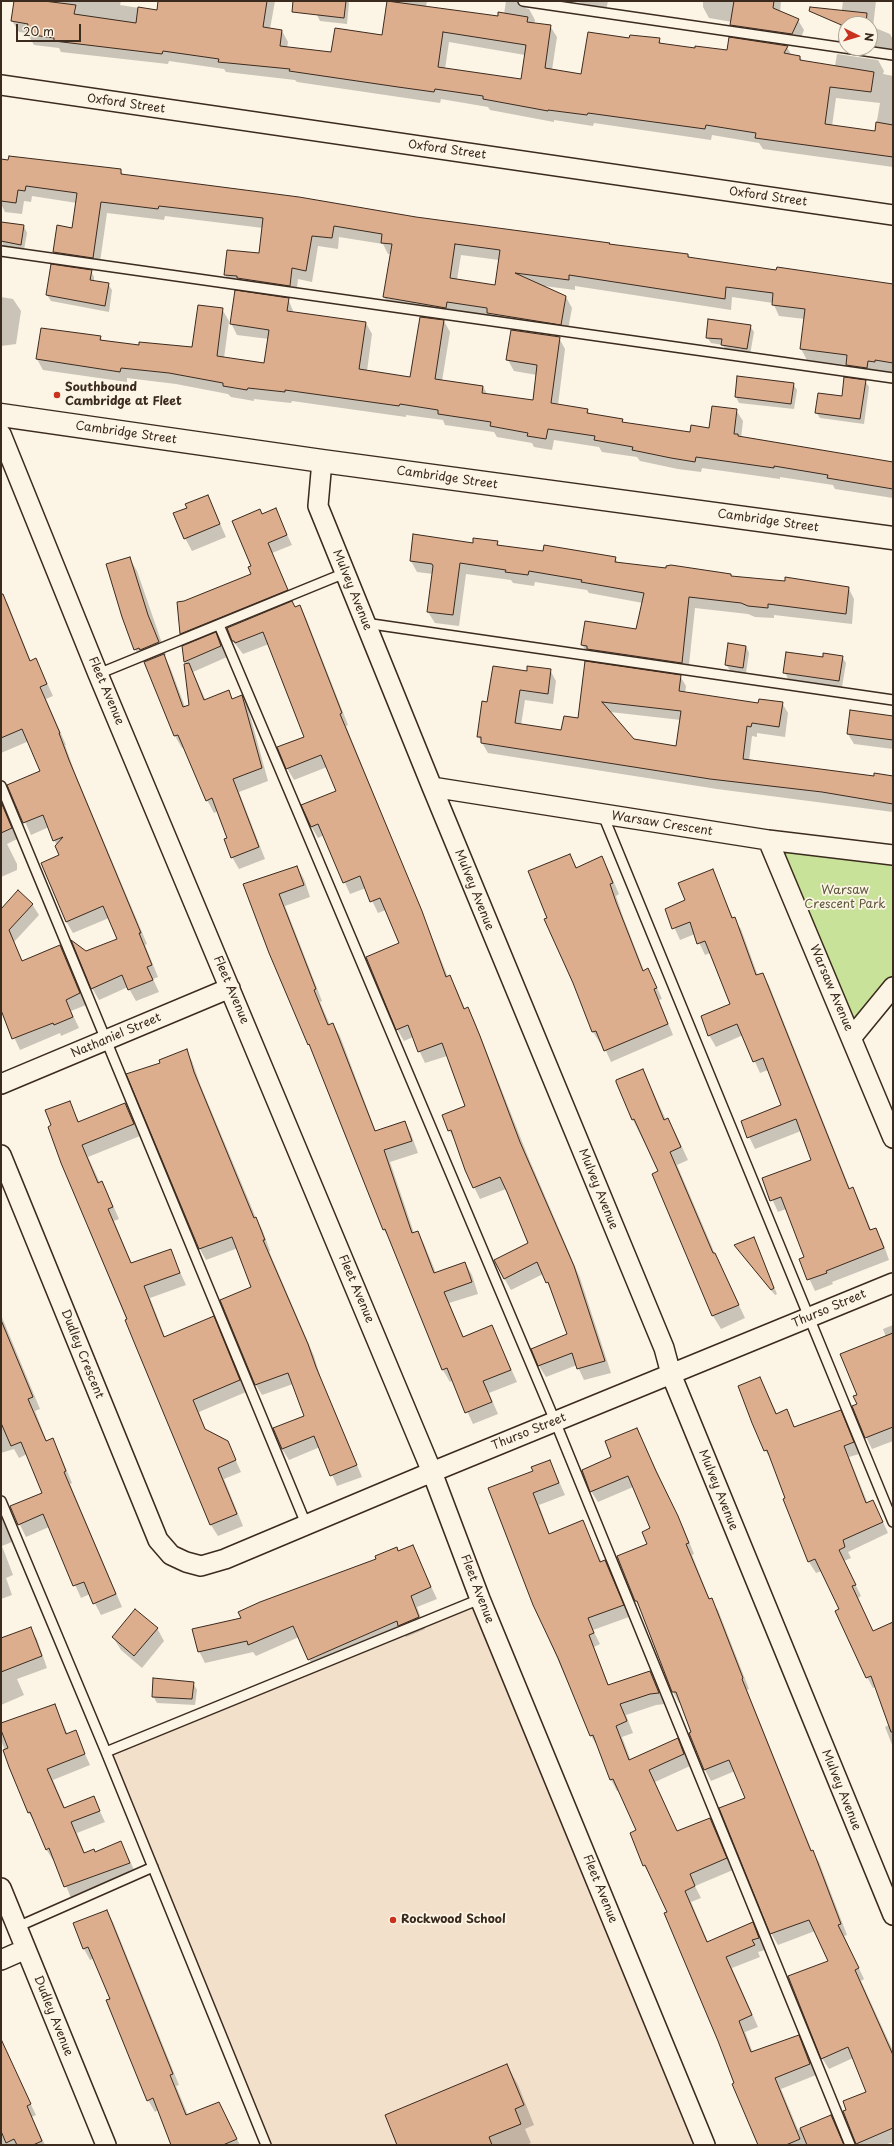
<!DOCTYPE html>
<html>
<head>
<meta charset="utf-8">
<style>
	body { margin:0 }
	#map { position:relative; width:894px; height:2146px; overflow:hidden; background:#fcf5e5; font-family:"Playpen Sans",sans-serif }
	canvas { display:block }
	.frame { position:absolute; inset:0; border:2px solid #3b2a1e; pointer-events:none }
	.north { position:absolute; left:838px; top:16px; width:40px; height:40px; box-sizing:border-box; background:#fcf5e5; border:1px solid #afa495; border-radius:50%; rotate:95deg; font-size:11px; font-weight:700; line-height:16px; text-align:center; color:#3b2a1e }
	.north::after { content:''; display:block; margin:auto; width:14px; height:18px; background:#c8321e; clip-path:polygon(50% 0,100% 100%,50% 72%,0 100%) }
	.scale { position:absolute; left:16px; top:24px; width:65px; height:18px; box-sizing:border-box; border:2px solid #3b2a1e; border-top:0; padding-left:5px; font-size:12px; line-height:14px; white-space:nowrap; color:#3b2a1e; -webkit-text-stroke:3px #fcf5e5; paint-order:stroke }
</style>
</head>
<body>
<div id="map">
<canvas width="894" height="2146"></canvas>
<div class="frame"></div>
<div class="north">N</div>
<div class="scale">20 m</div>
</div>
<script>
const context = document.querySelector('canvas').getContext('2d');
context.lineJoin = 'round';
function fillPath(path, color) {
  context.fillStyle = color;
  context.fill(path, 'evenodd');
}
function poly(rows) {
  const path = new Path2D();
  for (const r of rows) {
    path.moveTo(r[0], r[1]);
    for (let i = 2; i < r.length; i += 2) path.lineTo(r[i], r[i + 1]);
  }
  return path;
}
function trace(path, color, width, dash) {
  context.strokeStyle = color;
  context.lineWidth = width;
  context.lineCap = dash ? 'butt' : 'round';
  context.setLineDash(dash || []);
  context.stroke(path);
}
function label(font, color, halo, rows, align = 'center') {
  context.font = font + ' "Playpen Sans",sans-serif';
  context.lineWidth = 3.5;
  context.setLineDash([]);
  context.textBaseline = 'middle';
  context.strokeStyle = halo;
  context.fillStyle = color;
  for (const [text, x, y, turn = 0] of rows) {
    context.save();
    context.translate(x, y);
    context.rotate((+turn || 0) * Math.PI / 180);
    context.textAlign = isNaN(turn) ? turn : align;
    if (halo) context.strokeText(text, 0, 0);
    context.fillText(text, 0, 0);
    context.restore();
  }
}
fillPath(poly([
	[480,1599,705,2145,266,2145,106,1752]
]), '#f3e0cb');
fillPath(poly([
	[768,840,893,855,893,987,852,1037]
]), '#c8e299');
fillPath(poly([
	[15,1,121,1,120,5,158,11,159,1,275,1,270,29,282,31,288,42,287,48,332,54,383,36,388,1,427,1,426,7,498,17,504,14,506,1,538,1,525,8,529,9,535,20,534,24,550,26,557,37,552,70,582,75,630,40,659,39,662,45,728,51,787,47,792,56,800,57,802,61,835,66,837,54,878,60,884,71,883,74,893,76,893,167,763,149,759,143,712,135,711,140,594,123,593,126,554,120,554,122,490,110,488,107,441,99,440,103,297,82,295,80,226,72,224,69,169,61,168,64,61,52,59,48,34,45,27,33,19,32,12,21],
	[449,42,525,55,522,80,445,69],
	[836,98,880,103,875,132,832,126],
	[319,1,348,1,349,3,347,24,320,21,317,15],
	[571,1,608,1,606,11,585,8,582,3],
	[703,1,781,1,780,12,798,20,804,30,798,45,738,36,731,25,732,22,709,18,703,7],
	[843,1,876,1,873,27,890,34,893,40,893,51,845,52,838,41],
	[846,24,870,24,870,48,846,48],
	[1,160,121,170,123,175,610,246,688,254,690,258,893,286,893,373,881,371,881,373,853,376,847,365,807,360,801,349,805,319,779,316,773,303,732,297,731,310,575,286,575,290,544,286,566,297,572,308,567,335,391,308,384,297,392,254,388,254,383,244,339,237,338,249,318,246,312,282,298,279,296,297,231,286,225,274,260,254,263,228,165,216,164,220,107,213,99,269,60,263,54,252,58,226,73,229,77,203,32,196,31,202,24,201,22,214,5,212,1,204],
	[461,255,499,260,496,286,457,280],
	[24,226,27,233,24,250,3,247,1,231],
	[91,271,94,277,94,282,108,284,112,290,109,312,51,301,47,295],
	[1,297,13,299,21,311,16,344,1,346],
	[288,299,294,313,366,323,372,334,367,371,411,378,444,321,450,332,442,381,483,386,487,394,534,401,537,375,514,371,508,360,559,338,565,349,558,405,587,410,590,414,622,420,624,424,691,433,710,430,736,410,743,421,741,438,893,463,893,498,835,489,833,485,780,477,780,479,702,468,701,472,678,469,640,461,637,457,602,452,599,447,554,440,552,450,534,447,532,443,497,437,494,432,445,425,443,420,406,415,406,417,292,401,291,403,254,399,254,401,231,397,228,394,176,384,127,378,127,382,43,370,37,359,100,337,103,342,140,347,193,348,222,309,229,321,224,358,265,365,269,339,237,335,231,323],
	[750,326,754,332,750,355,726,351,723,345,711,343,707,337],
	[865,381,869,387,864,424,820,418,816,412,843,397],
	[793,384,797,390,794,409,739,403,736,397],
	[208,496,226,537,192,551,185,538],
	[275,509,292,545,272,553,292,599,187,643,181,634,178,603,184,602,252,575,262,515],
	[497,542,499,546,543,552,615,558,618,563,731,575,732,577,848,587,854,599,852,624,774,615,774,618,755,617,748,614,695,608,688,674,588,656,582,644,637,630,643,603,589,593,587,590,535,582,534,586,513,583,511,580,466,574,459,626,435,623,428,612,433,574,417,572,411,561,473,544],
	[130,559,137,571,166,655,164,656,170,667,185,707,190,706,185,661,215,634,222,645,227,657,193,672,206,701,228,691,233,699,242,696,248,708,268,781,239,792,265,859,239,869,232,857,229,839,218,811,214,813,207,800,184,747,182,748,175,736,145,661,143,662,135,649],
	[1,593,8,604,31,662,36,659,53,696,46,699,66,745,65,745,75,773,147,944,145,945,158,977,153,979,159,992,136,1001,128,987,99,1000,92,988,86,953,118,939,109,918,73,933,66,921,60,856,57,846,49,827,31,835,9,786,41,771,29,741,1,753],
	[300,606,306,618,348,725,346,726,448,977,450,977,456,988,465,1009,467,1008,474,1020,527,1154,580,1278,611,1373,584,1380,577,1365,546,1377,539,1366,532,1349,569,1335,553,1294,543,1274,511,1290,504,1278,529,1244,506,1189,480,1199,474,1187,456,1142,449,1130,466,1106,447,1056,425,1063,413,1037,404,1041,397,1029,400,944,386,910,378,913,366,888,350,894,324,835,318,838,311,826,337,792,327,767,294,780,287,768,305,737,269,644,243,654,233,641,228,628],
	[746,646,749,653,746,673,730,671,726,664],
	[842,657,846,663,842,687,788,679,785,672,824,658],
	[586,662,680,676,686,686,685,693,759,704,782,703,788,713,785,737,757,733,757,737,752,736,749,761,875,777,893,777,893,812,717,789,488,753,478,736,488,703,527,672,550,670,556,681,553,704,525,700,521,725,562,731,578,719],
	[610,712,681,720,677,747,634,740],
	[893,717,893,749,854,744,848,734],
	[1,800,17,839,7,844,17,864,17,870,1,877],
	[570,855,577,868,602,858,608,869,619,894,616,896,622,914,644,971,648,970,654,981,662,999,659,1000,673,1035,611,1062,602,1042,600,1043,593,1032,549,919],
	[297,867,304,879,310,897,285,906,322,1001,320,1002,330,1025,333,1024,340,1036,376,1132,405,1122,411,1134,418,1153,390,1162,414,1233,418,1232,424,1244,436,1273,465,1263,472,1275,478,1294,449,1303,464,1338,492,1326,517,1382,489,1393,498,1414,473,1424,453,1380,450,1382,443,1370,391,1241,384,1230,353,1150,346,1138,314,1054,270,953,245,885],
	[712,870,733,918,741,929,758,976,762,974,769,985,850,1189,853,1188,859,1200,871,1230,875,1229,882,1240,889,1260,832,1282,833,1284,815,1291,800,1259,805,1258,786,1209,778,1212,763,1179,812,1160,801,1131,755,1149,742,1122,782,1106,768,1070,760,1073,743,1035,716,1047,709,1035,731,1005,710,953,705,955,695,934,680,940,666,909,686,901],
	[32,904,39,915,14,942,23,962,60,946,86,1005,71,1011,79,1028,61,1036,60,1033,20,1050,1,1009,1,910],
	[186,1050,192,1061,200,1084,256,1218,262,1229,270,1251,269,1251,314,1356,321,1379,362,1477,337,1486,320,1447,289,1460,282,1449,305,1416,293,1384,262,1395,256,1385,253,1288,238,1248,206,1260,200,1249,128,1074,162,1063],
	[643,1070,666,1120,667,1119,675,1132,688,1160,677,1165,715,1254,745,1318,721,1329,713,1316,653,1175,659,1172,633,1120,617,1082],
	[69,1102,79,1122,125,1104,140,1136,88,1157,100,1183,102,1182,108,1194,119,1219,114,1221,132,1264,170,1250,186,1285,150,1298,165,1337,213,1317,246,1392,199,1412,206,1431,227,1441,241,1472,224,1479,243,1526,218,1536,211,1525,62,1163],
	[754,1238,777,1294,775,1295,739,1251],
	[1,1315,40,1409,35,1411,47,1442,52,1440,59,1452,72,1483,70,1484,122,1607,101,1615,90,1594,81,1598,49,1527,26,1537,11,1507,43,1493,27,1454,19,1458,14,1449,1,1453],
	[893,1325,893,1441,872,1449,866,1437,858,1405,858,1396,886,1337,883,1329],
	[760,1378,777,1414,786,1410,795,1427,840,1411,859,1454,849,1457,868,1504,879,1513,888,1533,848,1552,851,1558,844,1561,861,1596,858,1598,873,1632,893,1626,893,1747,885,1727,889,1725,876,1687,873,1688,867,1677,840,1609,822,1571,816,1573,809,1562,784,1499,786,1498,772,1461,765,1450],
	[637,1429,684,1529,694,1554,692,1555,710,1600,718,1610,749,1689,747,1690,812,1851,819,1862,847,1935,844,1936,864,1979,861,1981,893,2051,893,2142,885,2145,858,2145,857,2143,847,2110,867,2093,853,2058,829,2069,822,2058,829,1962,815,1931,778,1945,771,1933,746,1798,735,1771,711,1781,705,1770,690,1734,692,1732,681,1703,679,1703,673,1692,642,1612,636,1601,652,1529,633,1487,598,1502,591,1491,613,1457],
	[550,1461,565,1495,539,1505,550,1535,583,1521,602,1563,605,1562,612,1573,629,1617,593,1630,600,1644,594,1647,609,1686,650,1672,665,1704,656,1705,626,1715,633,1733,622,1737,631,1761,677,1739,690,1766,655,1782,677,1832,710,1819,733,1870,695,1886,701,1898,691,1902,708,1942,752,1924,765,1950,758,1952,760,1957,732,1968,758,2027,745,2032,753,2053,798,2036,816,2075,781,2089,798,2130,831,2117,845,2145,758,2145,669,1912,644,1865,637,1831,619,1791,617,1791,611,1780,598,1747,591,1736,534,1605,490,1489,534,1472],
	[1,1517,12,1542,2,1546,13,1575,6,1578,12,1595,1,1599],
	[412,1546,437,1599,417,1607,425,1629,406,1637,403,1633,315,1671,299,1637,256,1656,253,1652,205,1663,199,1651,242,1619],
	[30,1628,37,1639,47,1668,17,1679,24,1695,1,1705,1,1635,3,1639],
	[157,1628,164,1641,142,1668,121,1650,113,1637],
	[193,1683,197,1690,195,1705,157,1703,153,1696],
	[55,1705,68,1735,75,1732,90,1765,53,1780,65,1808,93,1797,105,1822,77,1833,85,1854,95,1853,121,1842,136,1874,71,1898,55,1859,53,1860,46,1849,36,1823,28,1812,1,1740,1,1724],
	[107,1911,113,1922,179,2085,176,2086,188,2115,219,2103,240,2145,172,2145,158,2110,155,2112,148,2100,111,1999,94,1958,90,1960,84,1949],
	[507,2065,518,2085,534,2125,525,2129,531,2143,526,2145,398,2145],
	[23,2088,36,2115,32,2117,45,2145,1,2145,1,2097]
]), '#0003');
const building = poly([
	[14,1,44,1,76,5,74,14,136,23,138,7,157,10,158,1,267,1,263,27,282,30,280,46,331,52,335,28,382,35,387,1,498,16,498,12,528,17,527,22,551,25,545,68,581,74,588,32,629,38,630,35,660,38,659,43,695,48,695,46,727,50,729,37,788,46,784,53,800,56,800,60,874,72,871,92,830,87,825,124,875,131,876,122,893,125,893,157,755,138,756,133,706,125,705,129,588,113,587,115,548,110,548,111,483,99,483,96,435,89,434,92,398,87,289,71,290,69,218,62,219,59,163,51,162,54,54,41,54,38,26,34,28,24,11,21,14,1],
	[443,32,526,45,521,79,438,67,443,32],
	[293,1,346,1,344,18,292,12,293,1],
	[734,1,774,1,773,8,799,19,792,34,730,25,734,1],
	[810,7,867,13,866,24,846,24,846,27,809,11,810,7],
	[9,156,121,169,121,174,299,197,416,217,610,243,609,244,688,254,688,257,776,270,777,267,893,284,893,363,875,360,875,362,868,361,867,368,846,365,847,355,800,349,805,309,772,305,773,293,726,287,725,299,569,275,569,280,515,273,566,296,561,325,487,313,487,308,447,302,446,308,383,297,392,244,381,243,382,234,334,226,332,238,312,236,306,271,292,268,290,286,237,278,237,276,224,275,227,250,259,253,263,218,159,206,158,209,101,202,93,258,53,252,57,225,72,228,77,193,26,186,25,191,18,190,16,203,1,201,1,159,8,160,9,156],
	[455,244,500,250,495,285,450,278,455,244],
	[1,222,24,225,21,245,1,241,1,222],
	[51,264,92,270,90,280,109,283,105,306,46,295,51,264],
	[235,290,289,298,287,311,366,322,359,369,410,377,420,317,444,320,435,379,483,386,482,393,533,400,537,365,506,360,511,330,560,337,551,403,588,409,587,413,623,419,622,422,690,432,691,425,709,428,712,406,737,409,734,434,738,434,738,436,893,462,893,489,827,478,828,475,774,466,774,468,696,457,695,462,671,458,632,450,633,447,594,440,595,436,548,429,546,439,527,436,528,433,490,426,491,422,438,414,438,410,400,404,399,406,285,390,285,392,248,388,247,390,223,386,223,383,169,373,121,368,120,372,36,359,41,328,101,336,100,340,139,345,139,342,192,347,198,305,223,308,217,356,264,363,269,330,230,324,235,290],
	[708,319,751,325,747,349,721,345,722,339,706,338,708,319],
	[737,376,794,383,791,404,735,397,737,376],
	[844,377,866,380,860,419,815,413,818,393,842,396,844,377],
	[208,495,220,524,184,539,173,513,187,508,185,504,208,495],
	[276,508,287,535,268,543,288,590,180,634,177,602,184,601,251,574,248,567,251,566,232,521,260,509,262,514,276,508],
	[413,534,473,543,473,538,498,541,497,545,543,551,544,545,616,557,615,562,666,568,666,566,671,565,731,574,731,576,785,581,785,577,849,587,846,614,768,604,768,608,748,606,741,603,689,597,682,663,587,649,587,646,581,645,585,621,636,629,644,593,581,582,582,580,529,571,528,575,505,572,506,570,460,563,453,615,427,612,433,566,432,564,410,561,413,534],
	[130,557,148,615,159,642,140,650,139,648,134,650,122,617,106,564,130,557],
	[1,594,3,594,30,661,36,658,47,684,40,687,60,733,59,733,69,760,141,933,139,933,152,965,147,967,153,980,128,990,122,975,91,989,71,940,86,951,117,939,103,906,66,922,41,863,59,855,55,846,63,837,53,841,43,815,23,823,7,785,40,771,22,729,1,738,1,594],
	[292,601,295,607,300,605,342,713,340,714,422,911,446,977,450,975,464,1009,468,1007,480,1036,520,1142,574,1266,605,1361,577,1369,572,1353,538,1366,531,1349,567,1334,548,1282,546,1283,537,1262,504,1279,494,1260,528,1243,507,1192,500,1177,473,1188,465,1170,451,1130,448,1131,442,1115,465,1106,442,1043,418,1052,408,1025,396,1030,366,957,399,943,380,898,370,902,360,876,343,883,318,824,311,827,301,805,336,791,321,755,286,769,277,747,304,737,263,632,235,643,234,641,232,641,227,628,292,601],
	[216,632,221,646,184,662,182,646,216,632],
	[728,643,746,646,743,668,725,665,728,643],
	[786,652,823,657,823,653,843,656,839,681,783,673,786,652],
	[164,654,183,707,189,705,184,664,189,663,204,700,229,690,232,699,242,695,262,768,233,779,259,847,231,858,224,839,227,838,212,798,206,801,178,735,174,736,144,662,164,654],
	[585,661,681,675,679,691,758,703,759,699,783,702,779,727,752,723,751,727,747,726,743,759,874,776,874,773,893,776,893,804,822,792,710,779,481,743,481,737,477,737,482,701,487,702,493,666,527,671,527,666,551,669,548,694,520,690,515,723,561,730,564,716,578,718,585,661],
	[602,702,681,711,676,746,634,739,602,702],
	[850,710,893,716,893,740,847,734,850,710],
	[1,802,12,828,1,833,1,802],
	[570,854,576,868,602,856,613,883,610,884,616,902,643,971,648,968,657,988,654,989,668,1024,604,1051,596,1031,592,1032,573,983,544,919,547,918,528,871,570,854],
	[297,866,304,885,279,894,316,989,314,990,328,1025,333,1023,375,1131,405,1121,412,1141,384,1150,412,1233,418,1231,434,1273,465,1262,472,1282,444,1292,463,1337,492,1325,511,1370,483,1381,492,1402,465,1413,447,1368,442,1370,385,1229,383,1230,309,1044,308,1045,269,953,243,884,297,866],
	[713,869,732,918,735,917,756,975,763,973,849,1189,853,1187,870,1230,876,1228,884,1248,826,1271,827,1273,807,1280,799,1259,804,1257,781,1197,770,1201,762,1178,811,1160,796,1119,747,1138,741,1121,781,1105,763,1058,753,1062,737,1024,708,1036,701,1016,730,1004,705,941,697,944,690,922,672,929,665,909,685,900,678,883,713,869],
	[18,890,33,904,9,930,22,961,60,945,80,993,66,1000,73,1017,54,1025,53,1023,12,1039,1,1010,1,909,18,890],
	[187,1049,194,1072,254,1218,256,1217,265,1240,263,1240,308,1344,316,1367,357,1465,330,1476,314,1436,282,1449,273,1428,304,1416,288,1373,255,1385,220,1300,251,1287,232,1237,199,1249,126,1074,160,1063,159,1060,187,1049],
	[643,1069,664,1120,668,1118,681,1147,670,1152,713,1253,715,1253,739,1305,712,1316,652,1174,658,1171,634,1119,632,1120,616,1082,616,1080,643,1069],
	[70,1101,78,1122,125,1103,134,1124,82,1145,98,1183,102,1181,113,1207,108,1209,131,1263,171,1249,180,1273,144,1286,164,1337,214,1316,240,1380,193,1400,205,1429,228,1441,236,1460,218,1468,237,1514,210,1525,134,1342,125,1320,127,1319,61,1163,48,1127,51,1125,45,1110,70,1101],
	[754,1237,774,1288,771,1290,734,1245,754,1237],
	[1,1320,33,1397,28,1399,46,1441,53,1438,66,1471,64,1472,116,1594,93,1604,84,1582,73,1586,43,1514,18,1525,10,1506,42,1493,21,1442,11,1446,1,1423,1,1320],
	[893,1333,893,1427,865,1438,852,1406,857,1404,853,1396,857,1395,840,1354,893,1333],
	[760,1377,776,1414,787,1409,794,1427,841,1410,854,1442,844,1446,866,1503,873,1500,883,1522,843,1540,845,1547,839,1550,856,1585,852,1586,873,1631,893,1622,893,1732,891,1732,871,1676,866,1678,835,1611,839,1609,815,1559,808,1562,783,1499,785,1498,767,1450,764,1451,752,1423,738,1386,760,1377],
	[637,1428,656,1471,678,1516,689,1543,686,1544,709,1599,712,1598,743,1678,742,1679,811,1851,813,1850,841,1924,838,1925,859,1968,855,1970,893,2055,893,2128,856,2144,843,2111,846,2110,843,2101,866,2092,848,2047,821,2059,788,1976,828,1961,809,1920,770,1934,719,1808,745,1798,729,1760,704,1770,689,1733,691,1732,676,1692,672,1692,637,1601,635,1601,617,1556,647,1544,642,1532,650,1528,628,1476,590,1492,582,1470,611,1457,605,1441,637,1428],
	[550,1460,559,1483,533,1493,549,1534,583,1520,600,1562,605,1560,624,1605,588,1618,594,1633,589,1635,608,1685,650,1671,659,1693,650,1694,620,1704,627,1721,616,1726,629,1760,678,1738,684,1754,649,1770,677,1831,710,1818,727,1858,690,1874,695,1886,685,1891,707,1942,753,1922,759,1938,752,1940,755,1945,726,1957,752,2015,739,2021,751,2052,799,2035,810,2064,775,2078,800,2139,786,2145,758,2145,732,2084,734,2083,718,2041,664,1913,667,1912,645,1865,643,1866,630,1833,636,1830,613,1779,610,1780,593,1735,590,1736,558,1658,533,1605,488,1488,533,1471,531,1467,550,1460],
	[413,1545,431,1587,411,1596,419,1617,398,1626,397,1621,308,1660,293,1626,248,1645,247,1641,198,1652,192,1629,241,1618,238,1612,260,1602,376,1559,375,1556,397,1547,398,1551,413,1545],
	[135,1609,158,1628,134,1656,112,1637,135,1609],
	[31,1627,42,1656,1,1672,1,1638,31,1627],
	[153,1678,194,1682,192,1699,152,1697,153,1678],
	[55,1704,66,1734,76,1730,85,1754,47,1769,64,1808,94,1796,100,1811,71,1822,84,1853,94,1849,95,1852,121,1841,130,1863,64,1887,49,1848,46,1850,30,1812,28,1813,9,1767,3,1750,8,1748,1,1730,1,1723,55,1704],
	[107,1910,173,2074,170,2075,186,2115,219,2102,237,2139,223,2145,171,2145,153,2098,147,2101,106,2000,110,1999,88,1947,83,1949,73,1923,107,1910],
	[1,2039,31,2104,27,2106,42,2141,33,2145,17,2145,14,2139,6,2143,1,2131,1,2039],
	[507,2064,524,2105,515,2109,521,2124,489,2137,492,2145,397,2145,385,2115,507,2064],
	[831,2115,844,2145,807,2145,800,2128,831,2115]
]);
fillPath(building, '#ddae8e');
trace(building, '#3b2a1e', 1);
const service = poly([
	[523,1,893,55],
	[1,251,893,378],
	[365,623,893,700],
	[219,625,555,1421,850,2145],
	[98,674,345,573],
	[1,786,306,1524],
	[603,815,893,1522],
	[1,1501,106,1752,266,2145],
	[106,1752,480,1599],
	[17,1927,153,1867]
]);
const minor = poly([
	[1,85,893,215],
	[1,434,98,674,432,1472,480,1599,705,2145],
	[322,461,318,506,432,787,664,1348,671,1374,893,1915],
	[432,787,768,840,893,855],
	[768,840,893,1138],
	[852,1037,893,987],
	[1,1084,230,988],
	[1,1155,158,1540,171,1555,186,1562,201,1566,225,1559,432,1472,893,1283],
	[1,1888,106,2145],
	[1,1960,26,1949]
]);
const tertiary = poly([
	[1,415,322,461,893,538]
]);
trace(service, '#3b2a1e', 12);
trace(minor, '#3b2a1e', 22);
trace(tertiary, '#3b2a1e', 25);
trace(service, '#fcf5e5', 9);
trace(minor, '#fcf5e5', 19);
trace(tertiary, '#fcf5e5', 22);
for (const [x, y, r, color] of [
	[57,395,4,"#c8321e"],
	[393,1920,4,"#c8321e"]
]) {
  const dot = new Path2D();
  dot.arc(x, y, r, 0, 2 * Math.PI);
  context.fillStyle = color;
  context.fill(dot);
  trace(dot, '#fcf5e5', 1.5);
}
label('12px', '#3b2a1e', '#fcf5e5', [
	["Oxford Street",126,104,8],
	["Oxford Street",447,150,8],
	["Oxford Street",768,197,8],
	["Cambridge Street",126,433,8],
	["Cambridge Street",447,478,8],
	["Cambridge Street",768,521,8],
	["Mulvey Avenue",352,590,68],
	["Fleet Avenue",106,691,67],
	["Warsaw Crescent",662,824,9],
	["Mulvey Avenue",474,890,68],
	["Warsaw Avenue",831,988,67],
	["Fleet Avenue",231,990,67],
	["Nathaniel Street",116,1036,-23],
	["Mulvey Avenue",598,1189,68],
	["Fleet Avenue",356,1289,67],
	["Thurso Street",829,1309,-23],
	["Dudley Crescent",82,1354,68],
	["Thurso Street",529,1432,-22],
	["Mulvey Avenue",718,1490,68],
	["Fleet Avenue",477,1589,69],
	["Mulvey Avenue",841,1790,68],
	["Fleet Avenue",600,1889,68],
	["Dudley Avenue",53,2016,68]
]);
label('bold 12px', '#3b2a1e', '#fcf5e5', [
	["Southbound",65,388],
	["Cambridge at Fleet",65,402],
	["Rockwood School",401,1920]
], 'left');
label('12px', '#5e583d', '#fcf5e5', [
	["Warsaw",845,891],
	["Crescent Park",845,905]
]);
</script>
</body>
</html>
